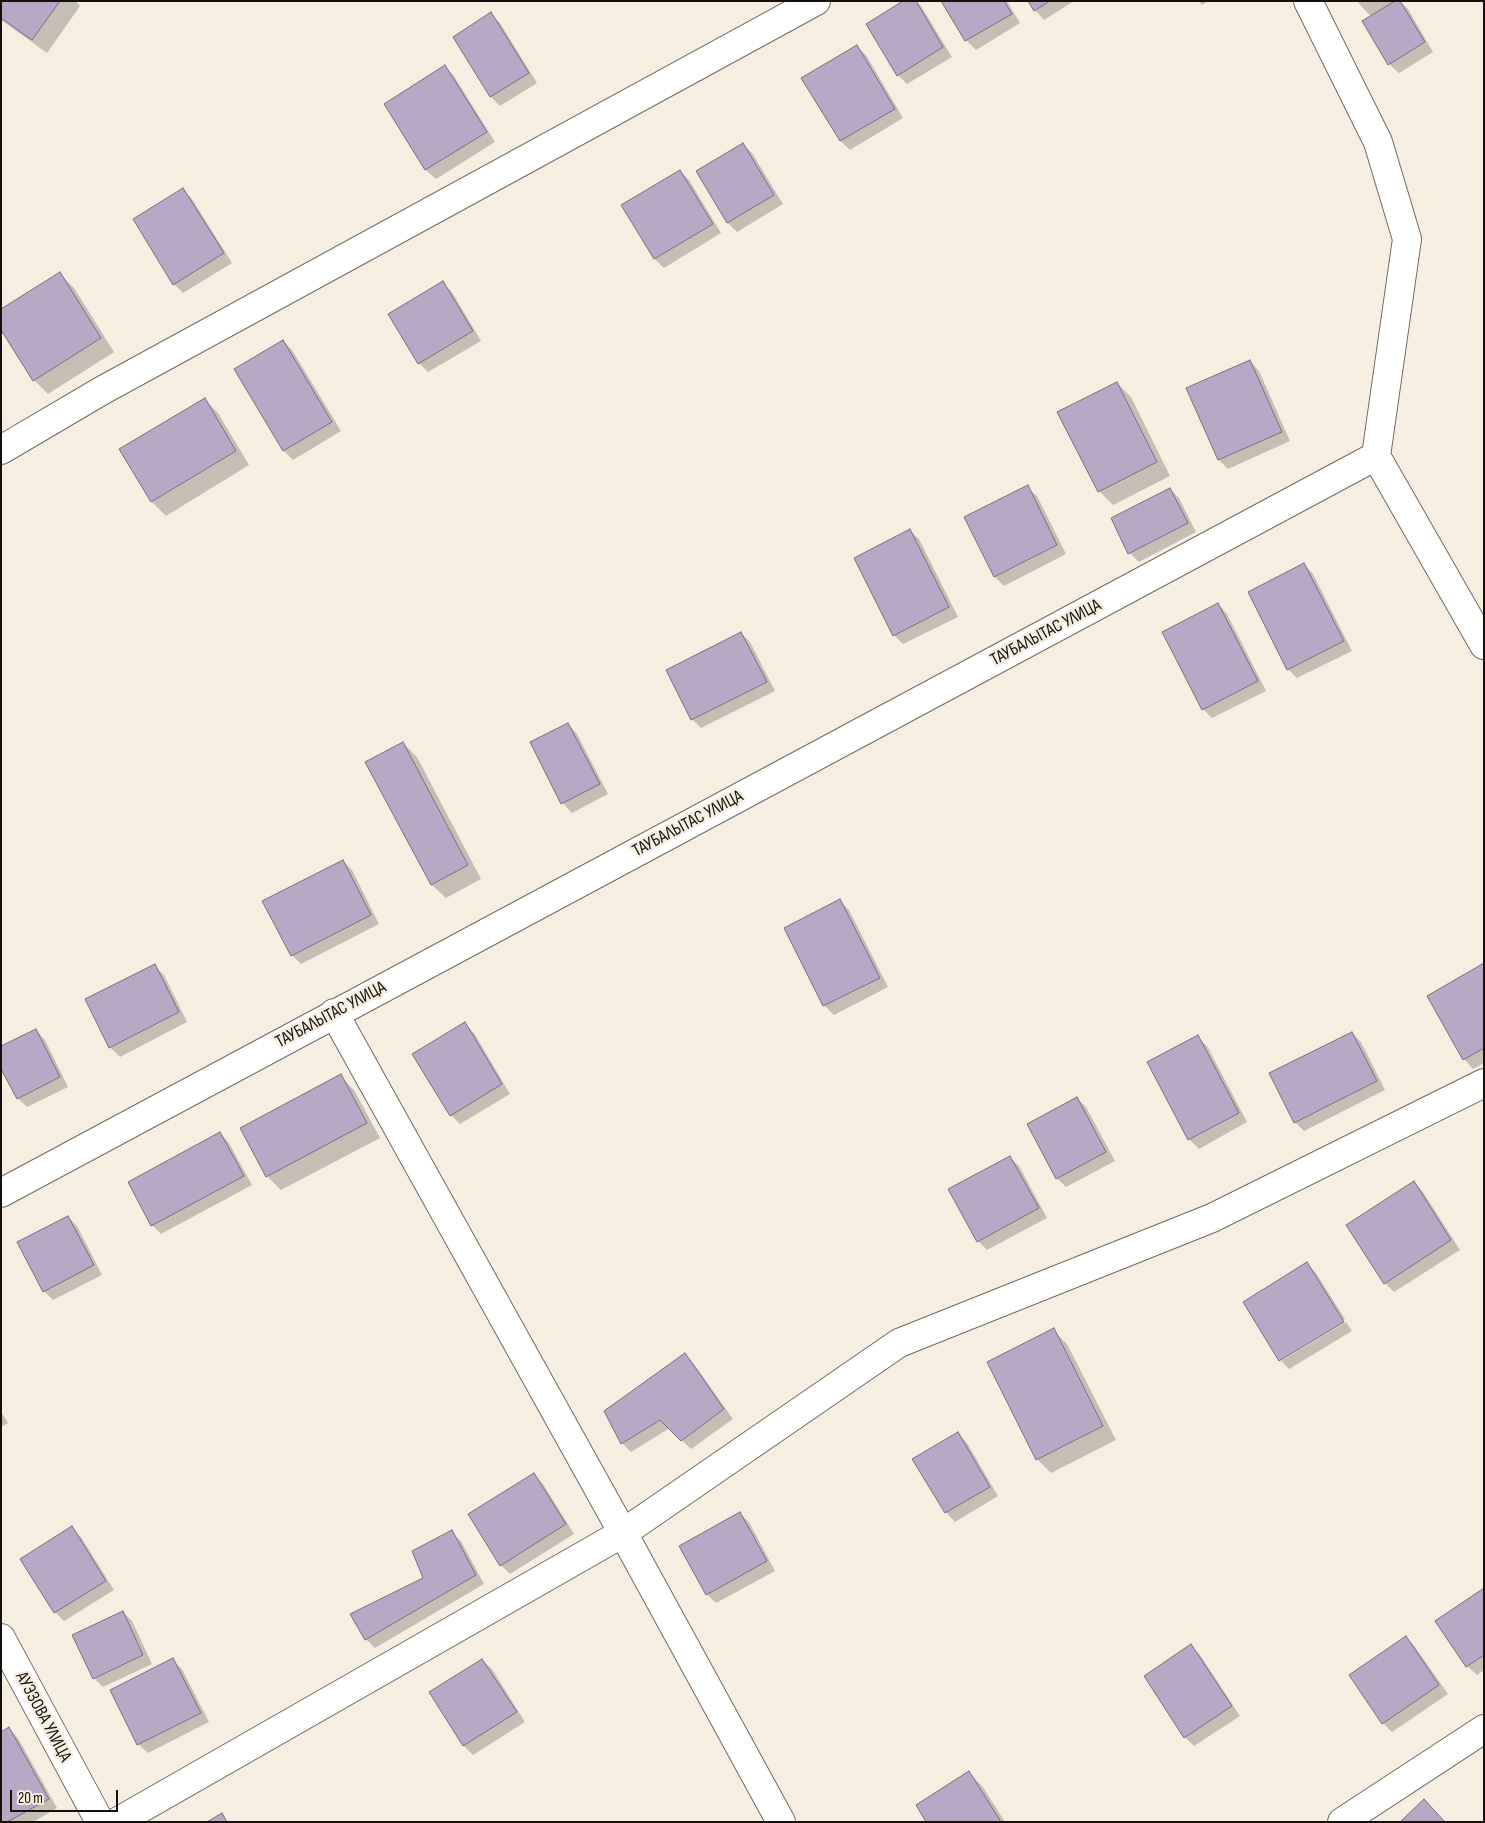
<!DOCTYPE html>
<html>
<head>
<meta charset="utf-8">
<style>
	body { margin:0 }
	#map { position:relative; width:1485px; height:1823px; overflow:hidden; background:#f6eee1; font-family:"Sofia Sans Condensed",sans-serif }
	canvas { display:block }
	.frame { position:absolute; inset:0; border:2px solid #14110d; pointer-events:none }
	.scale { position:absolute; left:10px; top:1790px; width:108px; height:22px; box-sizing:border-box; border:2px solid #14110d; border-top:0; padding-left:6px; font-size:15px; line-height:18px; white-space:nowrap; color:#14110d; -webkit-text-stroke:4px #f6eee1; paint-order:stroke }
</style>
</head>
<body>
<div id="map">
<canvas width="1485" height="1823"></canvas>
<div class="frame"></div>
<div class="scale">20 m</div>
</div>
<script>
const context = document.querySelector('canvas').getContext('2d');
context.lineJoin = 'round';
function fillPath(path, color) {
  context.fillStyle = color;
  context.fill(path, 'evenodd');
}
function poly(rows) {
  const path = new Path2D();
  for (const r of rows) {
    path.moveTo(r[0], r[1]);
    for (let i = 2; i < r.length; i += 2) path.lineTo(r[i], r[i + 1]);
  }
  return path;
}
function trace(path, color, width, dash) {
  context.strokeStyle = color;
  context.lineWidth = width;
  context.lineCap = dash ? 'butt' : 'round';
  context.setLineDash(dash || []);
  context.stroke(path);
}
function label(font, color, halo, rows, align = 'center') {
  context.font = font + ' "Sofia Sans Condensed",sans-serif';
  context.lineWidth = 5;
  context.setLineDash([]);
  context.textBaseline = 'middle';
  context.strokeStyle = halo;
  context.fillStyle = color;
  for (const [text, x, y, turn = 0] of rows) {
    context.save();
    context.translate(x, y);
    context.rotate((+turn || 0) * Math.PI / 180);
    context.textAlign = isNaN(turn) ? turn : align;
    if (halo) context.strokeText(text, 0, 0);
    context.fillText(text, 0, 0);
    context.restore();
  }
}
fillPath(poly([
	[1,1,76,1,80,6,47,53,1,20],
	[906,1,916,1,921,6,952,57,907,84,898,75],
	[943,1,1007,1,1020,23,976,50,966,40],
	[1029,1,1074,1,1044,20,1035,10],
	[1198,1,1208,1,1202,5],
	[1357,1,1400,1,1408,9,1433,52,1399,73,1389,64,1364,21,1371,17],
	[491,14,500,23,537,83,500,106,491,97,454,37],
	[856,46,866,55,903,118,850,150,841,141],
	[445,67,454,76,495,142,436,179,426,170,386,104],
	[743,144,752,153,783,204,737,232,728,223,698,172],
	[680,171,689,180,721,233,664,268,655,259,623,206],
	[183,189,192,199,232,263,183,293,174,284],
	[60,274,74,288,114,352,48,394,34,380],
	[443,283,452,292,481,341,428,372,419,363],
	[283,341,292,350,341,431,293,460,284,451,236,369],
	[1250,361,1259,371,1290,441,1228,469,1219,460],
	[1117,383,1131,397,1170,476,1113,505,1099,491],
	[204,399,218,413,249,465,166,516,152,502,121,450],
	[1027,487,1037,496,1066,554,1004,586,995,577,966,518],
	[1170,489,1179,498,1196,532,1139,562,1130,553],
	[909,530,919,539,958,617,903,644,894,635],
	[1304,564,1313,574,1352,651,1297,678,1288,669],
	[1218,604,1227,614,1266,691,1212,718,1203,709],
	[741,633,750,642,775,691,701,728,692,719],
	[568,724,577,734,608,794,572,813,563,803,532,743],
	[403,743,417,757,481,879,446,898,432,885],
	[343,861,352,870,379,924,301,964,292,955],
	[840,901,849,910,888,987,834,1015,824,1005,786,929],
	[1484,965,1484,1063,1473,1069,1464,1059],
	[154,966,164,975,187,1022,120,1057,110,1047,87,1000],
	[465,1024,474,1033,510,1094,460,1124,451,1115],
	[36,1030,45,1040,68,1087,27,1107,18,1098],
	[1352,1033,1361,1042,1385,1090,1304,1131,1295,1122],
	[1198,1037,1207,1046,1247,1122,1199,1149,1189,1139,1149,1063],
	[340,1076,354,1090,380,1138,281,1190,267,1176,242,1128],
	[1077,1098,1086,1107,1115,1161,1066,1187,1057,1178],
	[220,1133,229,1143,252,1185,161,1234,152,1225],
	[1009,1157,1019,1166,1047,1218,987,1250,978,1241],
	[1414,1183,1423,1192,1460,1250,1394,1292,1385,1283],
	[68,1217,77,1226,102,1275,53,1300,44,1291],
	[1307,1264,1316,1273,1345,1319,1280,1358,1280,1361,1244,1302],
	[1346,1322,1352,1331,1289,1369,1281,1361],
	[1053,1330,1067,1344,1116,1440,1051,1473,1037,1459],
	[685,1355,694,1364,733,1419,691,1449,670,1428,631,1452,622,1443],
	[1,1412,8,1423,1,1427],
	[958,1434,967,1443,998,1496,955,1522,946,1512],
	[533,1474,543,1484,574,1534,510,1574,501,1565],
	[739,1513,749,1522,775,1571,716,1603,707,1594],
	[71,1528,81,1537,114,1590,64,1621,55,1612],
	[451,1532,461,1541,484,1584,375,1648,366,1639,425,1579],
	[1484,1589,1484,1670,1477,1675,1467,1666],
	[123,1612,132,1621,152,1664,103,1687,94,1678],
	[1406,1637,1415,1647,1448,1694,1392,1732,1383,1723],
	[1191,1646,1200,1655,1240,1716,1194,1746,1185,1737],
	[173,1660,182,1669,209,1722,148,1753,138,1744],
	[482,1660,492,1669,525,1722,473,1755,464,1746,431,1693],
	[9,1729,18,1738,57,1808,33,1822,1,1822],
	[969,1773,983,1787,1005,1822,928,1822]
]), '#0003');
const building = poly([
	[1,1,60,1,32,40,1,18,1,1],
	[903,1,916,1,943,47,897,76,866,24,903,1],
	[941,1,1004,1,1012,14,965,41,941,1],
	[1028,1,1050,1,1034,11,1028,1],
	[1395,1,1400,1,1425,42,1388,65,1362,21,1395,1],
	[491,12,529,73,490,97,453,37,491,12],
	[857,45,895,109,840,141,801,78,857,45],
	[445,65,487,132,425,170,384,104,445,65],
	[743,143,774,195,727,223,696,171,743,143],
	[680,170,713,224,654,259,621,205,680,170],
	[183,188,224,253,173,285,133,219,183,188],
	[60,272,101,338,33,381,1,330,1,309,60,272],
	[443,281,473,331,418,364,388,314,443,281],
	[283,340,332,422,283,451,234,369,283,340],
	[1250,360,1282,432,1218,460,1186,388,1250,360],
	[1117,382,1157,462,1098,492,1057,412,1117,382],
	[205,398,236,451,151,502,119,449,205,398],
	[1028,485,1057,545,994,577,964,517,1028,485],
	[1170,488,1188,523,1128,554,1111,518,1170,488],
	[910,529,949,607,893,636,854,558,910,529],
	[1304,563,1344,641,1287,670,1248,592,1304,563],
	[1218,603,1258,681,1202,710,1162,632,1218,603],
	[741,632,767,682,691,720,666,670,741,632],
	[568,723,600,784,561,804,530,742,568,723],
	[403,742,468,865,431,885,365,762,403,742],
	[343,860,371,915,291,956,262,901,343,860],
	[840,899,880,978,823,1006,784,928,840,899],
	[1484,963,1484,1048,1463,1060,1427,996,1484,963],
	[155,964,179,1012,109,1048,85,999,155,964],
	[465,1022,502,1084,450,1116,412,1054,465,1022],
	[36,1029,60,1077,17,1099,1,1069,1,1046,36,1029],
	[1352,1032,1377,1081,1294,1123,1269,1073,1352,1032],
	[1198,1035,1239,1113,1188,1140,1147,1062,1198,1035],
	[341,1074,367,1123,266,1177,240,1128,341,1074],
	[1077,1097,1106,1152,1056,1179,1027,1124,1077,1097],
	[220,1132,244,1176,151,1226,128,1182,220,1132],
	[1010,1156,1039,1208,977,1242,948,1189,1010,1156],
	[1414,1181,1451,1240,1384,1284,1346,1225,1414,1181],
	[68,1216,94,1265,43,1292,17,1242,68,1216],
	[1307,1262,1344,1322,1279,1361,1243,1302,1307,1262],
	[1054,1328,1103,1426,1036,1460,987,1362,1054,1328],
	[685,1353,724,1409,681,1441,660,1420,621,1444,604,1411,685,1353],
	[958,1432,990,1487,945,1513,912,1459,958,1432],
	[534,1473,566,1524,500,1566,468,1514,534,1473],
	[740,1512,767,1561,706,1595,679,1546,740,1512],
	[72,1526,106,1581,54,1613,20,1559,72,1526],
	[452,1530,476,1575,365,1640,350,1614,423,1578,412,1551,452,1530],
	[1484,1588,1484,1655,1466,1667,1435,1621,1484,1588],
	[123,1611,143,1655,93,1679,72,1635,123,1611],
	[1406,1636,1439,1685,1382,1724,1349,1675,1406,1636],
	[1191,1644,1232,1706,1184,1738,1144,1676,1191,1644],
	[173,1658,201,1713,137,1745,110,1690,173,1658],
	[482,1659,517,1712,463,1746,429,1692,482,1659],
	[9,1727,49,1799,7,1822,1,1822,1,1732,9,1727],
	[969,1771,1001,1822,926,1822,916,1805,969,1771],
	[1424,1799,1445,1822,1400,1822,1424,1799],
	[222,1813,227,1822,207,1822,222,1813]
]);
fillPath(building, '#b7a8c6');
trace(building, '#76707c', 1);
const minor = poly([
	[1308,1,1378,142,1407,239,1376,456,1484,645],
	[1,450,103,390,816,1],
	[334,1013,623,1533,781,1822],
	[1,1193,1376,456],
	[1,1638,100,1822],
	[117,1822,623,1533,899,1343,1212,1218,1484,1083],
	[1342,1822,1484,1729]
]);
trace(minor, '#726a5f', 30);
trace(minor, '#fff', 28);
label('18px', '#14110d', '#f6eee1', [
	["ТАУБАЛЫТАС УЛИЦА",1046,633,-28],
	["ТАУБАЛЫТАС УЛИЦА",688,824,-28],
	["ТАУБАЛЫТАС УЛИЦА",331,1015,-28],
	["АУЭЗОВА УЛИЦА",43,1717,62]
]);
</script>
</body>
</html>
